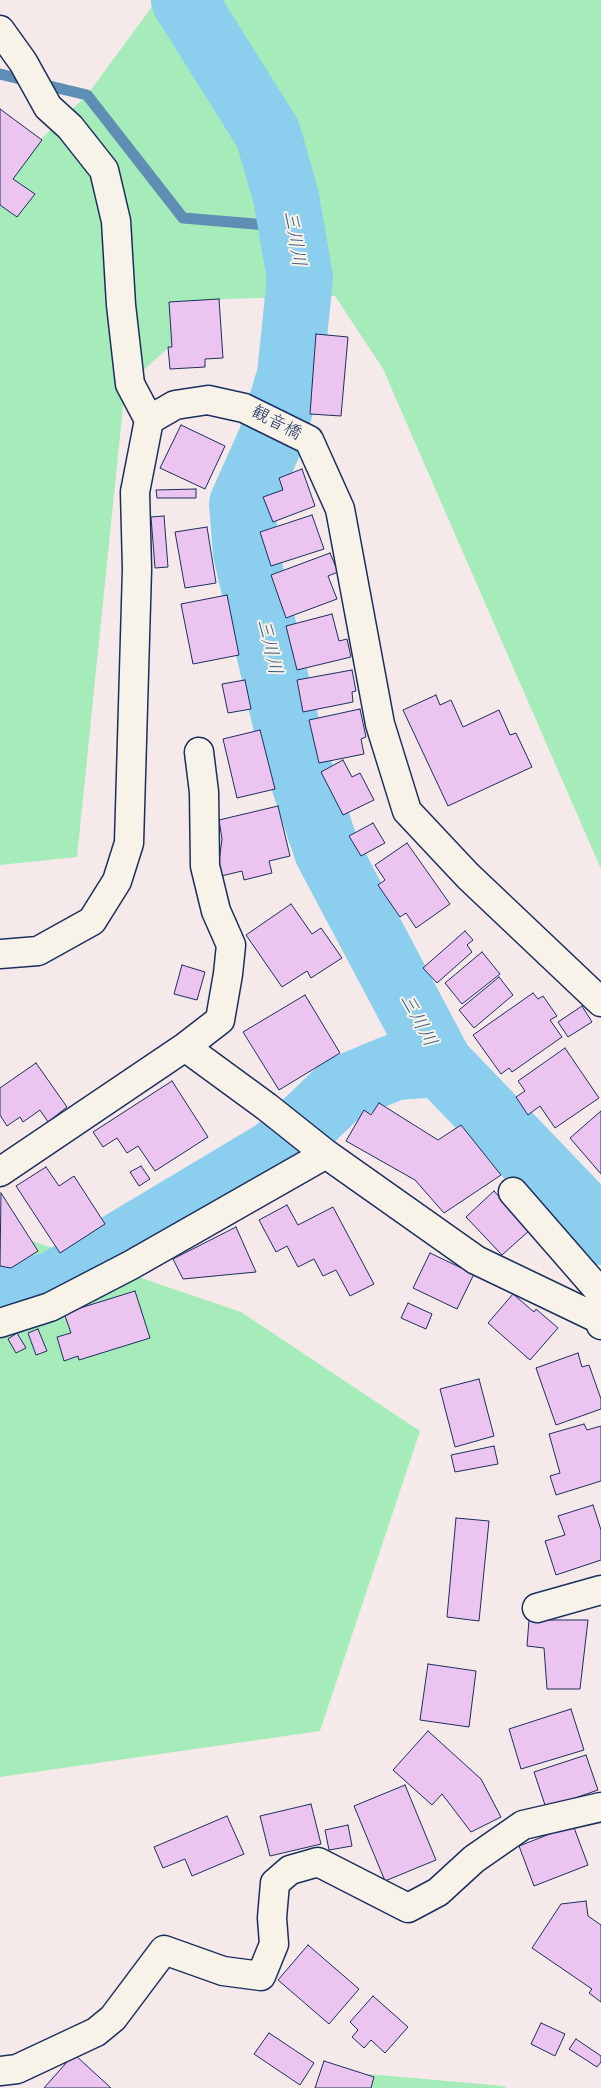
<!DOCTYPE html>
<html>
<head>
<meta charset="utf-8">
<style>
	body { margin:0 }
	canvas { display:block; background:#f5eae9 }
</style>
</head>
<body>
<canvas width="601" height="2088"></canvas>
<script>
const context = document.querySelector('canvas').getContext('2d');
context.lineJoin = 'round';
function fillPath(path, color) {
  context.fillStyle = color;
  context.fill(path, 'evenodd');
}
function poly(rows) {
  const path = new Path2D();
  for (const r of rows) {
    path.moveTo(r[0], r[1]);
    for (let i = 2; i < r.length; i += 2) path.lineTo(r[i], r[i + 1]);
  }
  return path;
}
function trace(path, color, width, dash) {
  context.strokeStyle = color;
  context.lineWidth = width;
  context.lineCap = dash ? 'butt' : 'round';
  context.setLineDash(dash || []);
  context.stroke(path);
}
function label(font, color, halo, rows, align = 'center') {
  context.font = font + ' Mynerve,"Klee One",sans-serif';
  context.lineWidth = 4;
  context.setLineDash([]);
  context.textBaseline = 'middle';
  context.strokeStyle = halo;
  context.fillStyle = color;
  for (const [text, x, y, turn = 0] of rows) {
    context.save();
    context.translate(x, y);
    context.rotate((+turn || 0) * Math.PI / 180);
    context.textAlign = isNaN(turn) ? turn : align;
    if (halo) context.strokeText(text, 0, 0);
    context.fillText(text, 0, 0);
    context.restore();
  }
}
fillPath(poly([
	[157,0,601,0,601,869,383,369,335,296,222,299,125,387,77,857,0,865,0,178,87,95],
	[0,1230,241,1312,420,1431,320,1731,0,1777],
	[369,2074,503,2086,507,2088,318,2088]
]), '#a5ecba');
trace(poly([
	[0,74,87,95,183,218,291,227]
]), '#5e8eb4', 11);
trace(poly([
	[184,0,268,134,286,197,300,278,290,375,271,439,242,504,246,553,290,741,327,851,440,1064,601,1232],
	[0,1292,5,1294,53,1285,277,1151,342,1089,395,1067,440,1064]
]), '#8bceed', 66);
const building = poly([
	[0,109,42,140,13,179,35,194,17,217,0,205,0,109],
	[219,299,223,358,205,359,205,367,170,369,168,347,172,347,169,302,219,299],
	[316,334,348,337,341,416,310,414,316,334],
	[181,425,225,446,205,489,160,468,181,425],
	[302,469,315,506,273,522,263,497,283,490,279,478,302,469],
	[196,489,196,498,157,498,156,490,196,489],
	[312,515,324,549,271,566,260,532,312,515],
	[164,516,168,567,155,568,151,517,164,516],
	[207,527,216,583,185,588,175,532,207,527],
	[330,553,338,572,328,576,337,599,286,618,271,575,330,553],
	[227,595,239,655,193,664,181,604,227,595],
	[332,614,339,641,347,639,351,657,297,670,286,626,332,614],
	[352,670,356,691,352,692,353,702,303,712,297,680,352,670],
	[245,680,251,709,228,713,222,684,245,680],
	[436,695,440,705,451,700,463,727,499,710,510,735,516,733,532,767,448,806,403,710,436,695],
	[360,709,366,737,361,739,364,754,319,763,309,720,360,709],
	[260,730,275,789,237,798,223,739,260,730],
	[343,760,352,777,360,773,374,800,343,815,321,772,343,760],
	[278,806,290,856,269,861,272,873,244,880,242,871,217,877,222,839,219,820,278,806],
	[373,823,385,843,361,856,349,836,373,823],
	[407,843,450,904,416,928,406,913,400,917,378,885,385,880,375,865,407,843],
	[291,904,312,934,321,928,342,958,311,978,307,971,282,987,246,935,291,904],
	[465,931,473,940,467,945,472,952,437,983,423,968,465,931],
	[482,952,500,974,462,1004,445,983,482,952],
	[182,965,205,972,197,1000,174,994,182,965],
	[499,977,513,995,474,1028,459,1010,499,977],
	[533,993,538,999,543,996,557,1016,550,1020,562,1037,512,1072,509,1068,501,1074,473,1035,533,993],
	[305,995,340,1053,279,1090,243,1032,305,995],
	[582,1006,592,1022,568,1037,558,1022,582,1006],
	[565,1048,599,1098,555,1128,540,1106,528,1115,516,1097,525,1091,518,1081,565,1048],
	[36,1063,67,1107,48,1122,40,1110,23,1122,20,1117,7,1126,0,1115,0,1088,36,1063],
	[172,1081,208,1137,155,1171,138,1146,127,1153,117,1138,103,1147,93,1132,172,1081],
	[379,1103,438,1140,461,1125,501,1175,444,1213,415,1180,346,1141,364,1110,371,1115,379,1103],
	[601,1111,601,1174,570,1138,601,1111],
	[141,1166,150,1179,139,1186,130,1172,141,1166],
	[46,1167,59,1186,74,1176,105,1224,60,1253,16,1186,46,1167],
	[494,1191,530,1230,502,1255,466,1217,494,1191],
	[1,1193,38,1251,11,1268,0,1266,1,1193],
	[287,1205,298,1225,333,1207,374,1284,350,1296,336,1270,323,1276,314,1259,298,1267,287,1246,276,1252,259,1220,287,1205],
	[236,1227,256,1272,183,1279,173,1259,236,1227],
	[430,1253,474,1274,457,1309,413,1288,430,1253],
	[135,1291,150,1338,79,1360,78,1356,64,1361,57,1337,71,1333,64,1313,135,1291],
	[513,1294,534,1312,536,1309,558,1328,530,1360,488,1323,513,1294],
	[408,1303,432,1314,426,1329,401,1318,408,1303],
	[38,1329,47,1351,36,1355,28,1333,38,1329],
	[17,1333,26,1348,16,1353,8,1339,17,1333],
	[578,1353,582,1367,589,1365,601,1399,601,1409,556,1425,536,1368,578,1353],
	[479,1379,494,1436,455,1447,440,1389,479,1379],
	[584,1424,587,1430,601,1426,601,1481,556,1495,550,1476,560,1473,549,1434,584,1424],
	[494,1446,498,1464,455,1472,451,1455,494,1446],
	[593,1505,601,1530,601,1560,556,1575,545,1541,565,1535,558,1516,593,1505],
	[456,1518,489,1521,479,1621,447,1617,456,1518],
	[529,1620,588,1620,580,1689,547,1689,544,1648,527,1646,529,1620],
	[428,1664,476,1671,469,1727,420,1720,428,1664],
	[571,1709,584,1750,521,1769,509,1729,571,1709],
	[428,1731,481,1779,501,1817,471,1832,442,1794,432,1805,393,1770,428,1731],
	[586,1755,598,1790,546,1808,534,1772,586,1755],
	[405,1785,436,1860,385,1881,354,1806,405,1785],
	[311,1804,321,1844,270,1856,260,1816,311,1804],
	[227,1816,244,1854,192,1876,185,1859,163,1868,154,1847,227,1816],
	[348,1825,352,1846,329,1850,325,1830,348,1825],
	[573,1825,588,1865,534,1886,519,1846,573,1825],
	[586,1901,588,1916,601,1925,601,2002,589,1993,592,1989,532,1948,561,1904,586,1901],
	[308,1945,359,1989,329,2024,278,1980,308,1945],
	[373,1996,408,2027,385,2053,371,2040,364,2048,352,2037,358,2030,350,2022,373,1996],
	[541,2023,565,2034,555,2056,531,2044,541,2023],
	[269,2033,314,2063,300,2085,254,2054,269,2033],
	[576,2039,601,2056,601,2062,597,2067,569,2049,576,2039],
	[74,2054,111,2088,44,2088,74,2054],
	[324,2061,374,2077,371,2088,315,2088,324,2061]
]);
fillPath(building, '#ebc5ef');
trace(building, '#1b2f5e', 1);
const minor = poly([
	[0,30,23,62,48,107,70,127,104,170,116,221,121,305,130,384,149,420,135,492,137,569,129,843,117,881,92,921,38,951,0,954],
	[149,420,175,405,208,400,244,408,309,440,340,509,380,724,407,811,468,876,601,1002],
	[185,1047,267,1107,326,1154,476,1260,599,1319,601,1325],
	[0,1172,185,1047,220,1020,228,974,231,945,216,911,205,866,204,792,199,752],
	[513,1192,601,1293],
	[0,1323,50,1307,131,1265,326,1154],
	[537,1608,601,1590],
	[0,2071,17,2069,96,2032,113,2018,164,1950,223,1971,261,1976,274,1944,272,1918,275,1883,290,1870,318,1862,408,1908,438,1892,474,1859,523,1825,601,1807]
]);
trace(minor, '#1b2f5e', 31);
trace(minor, '#f7f3e8', 28);
label('18px', '#1b2f5e', '#f7f3e8', [
	["観音橋",276,424,27]
]);
label('italic 19px', '#375782', '#f7f3e8', [
	["三川川",293,239,80],
	["三川川",268,647,77],
	["三川川",417,1021,62]
]);
</script>
</body>
</html>
